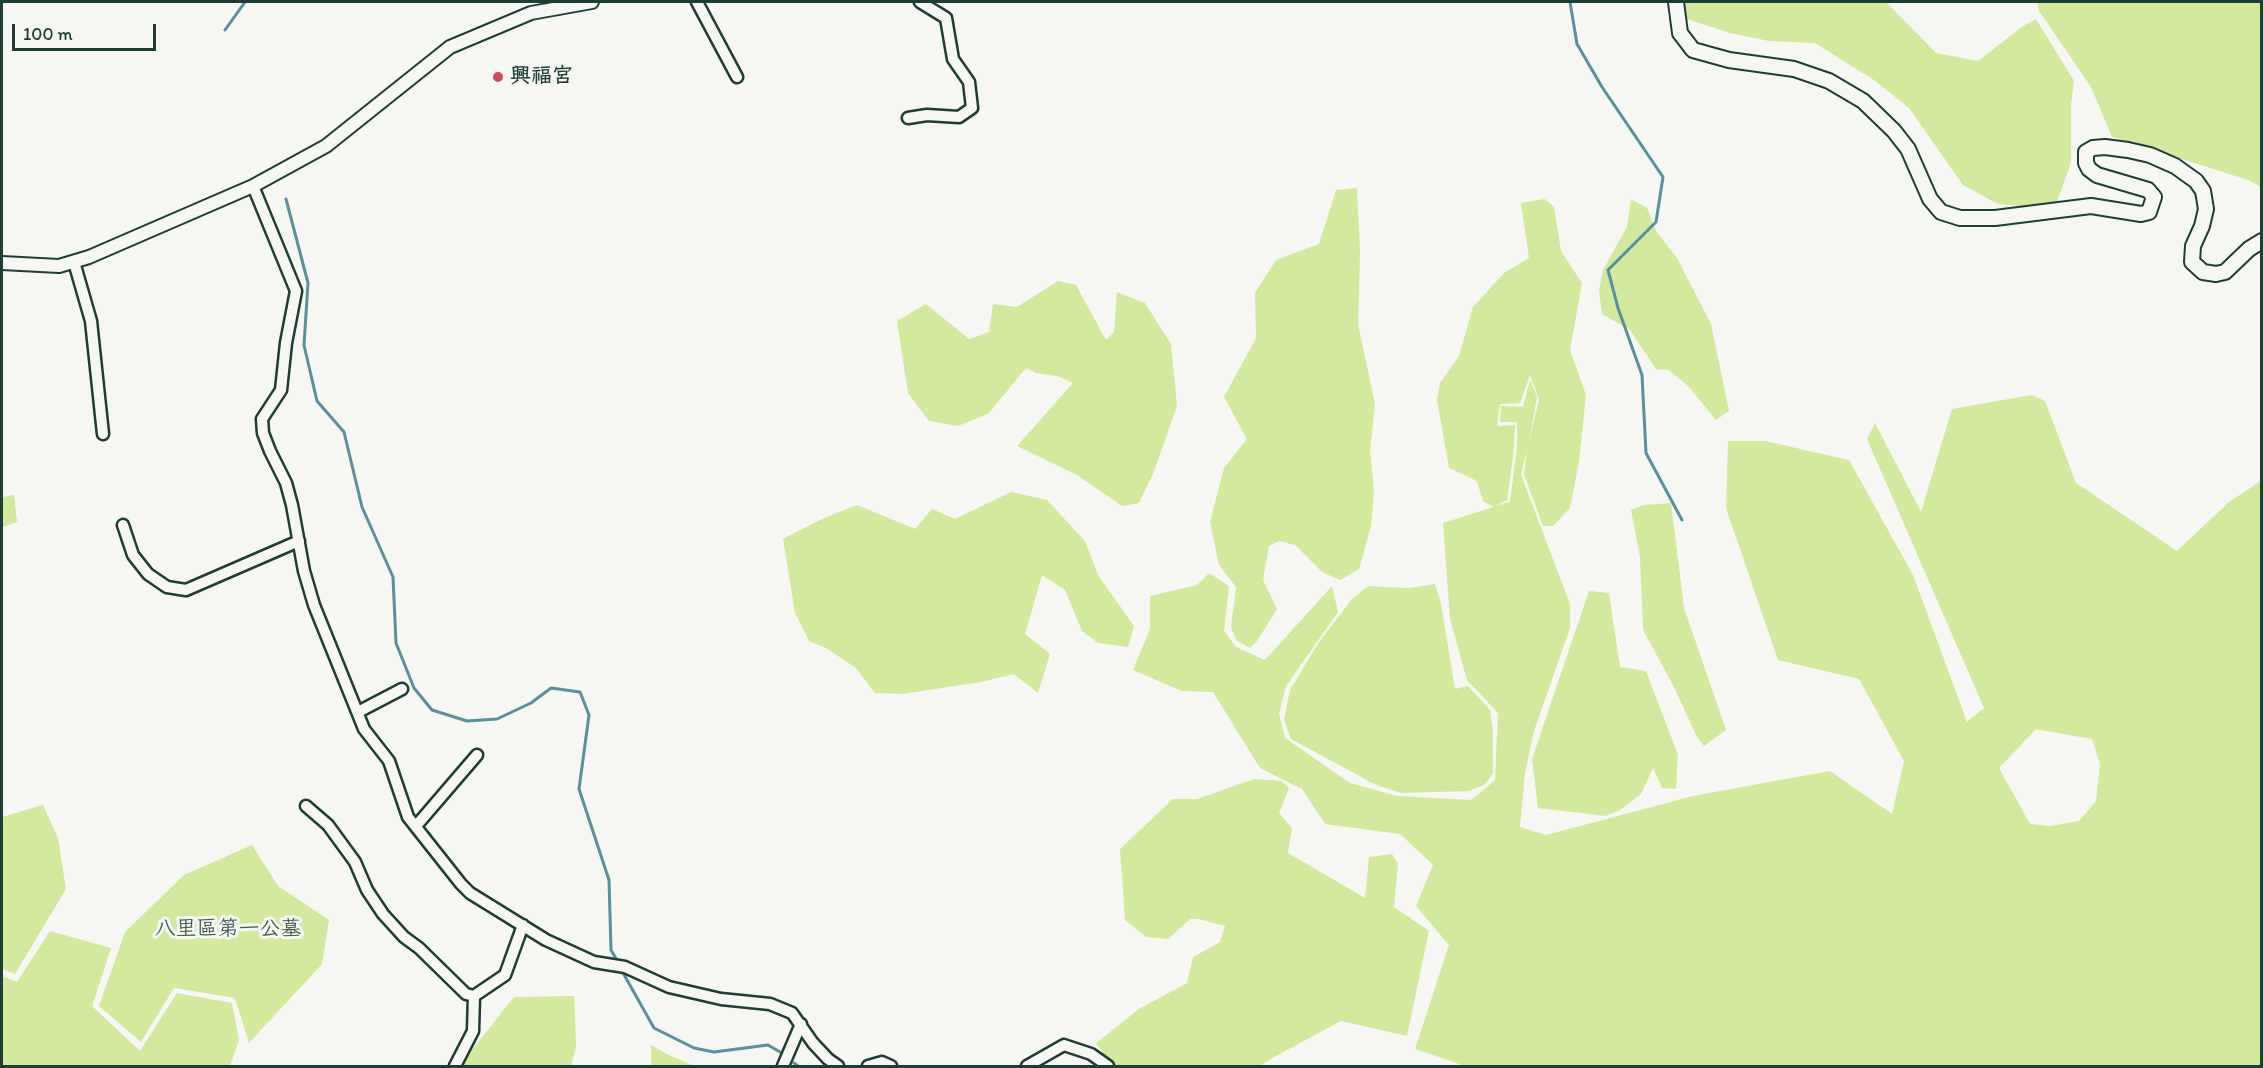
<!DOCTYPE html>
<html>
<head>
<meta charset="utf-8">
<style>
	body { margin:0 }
	#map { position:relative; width:2263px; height:1068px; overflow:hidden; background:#f6f6f2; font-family:Itim,sans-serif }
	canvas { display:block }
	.frame { position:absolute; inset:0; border:3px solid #1f3d34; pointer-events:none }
	.scale { position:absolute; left:12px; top:24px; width:144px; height:27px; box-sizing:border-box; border:3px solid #1f3d34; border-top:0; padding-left:8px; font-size:18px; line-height:21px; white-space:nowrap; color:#1f3d34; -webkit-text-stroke:4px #f6f6f2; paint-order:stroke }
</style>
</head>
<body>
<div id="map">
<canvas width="2263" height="1068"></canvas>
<div class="frame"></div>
<div class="scale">100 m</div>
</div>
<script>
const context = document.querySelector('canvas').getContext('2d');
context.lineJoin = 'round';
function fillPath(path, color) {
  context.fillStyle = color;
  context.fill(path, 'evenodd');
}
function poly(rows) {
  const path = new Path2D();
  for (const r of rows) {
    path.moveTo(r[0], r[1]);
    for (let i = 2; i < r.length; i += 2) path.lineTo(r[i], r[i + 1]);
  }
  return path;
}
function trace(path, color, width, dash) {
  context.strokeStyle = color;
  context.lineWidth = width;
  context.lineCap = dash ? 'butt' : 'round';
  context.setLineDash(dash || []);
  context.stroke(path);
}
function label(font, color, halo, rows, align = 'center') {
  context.font = font + ' Itim,"LXGW WenKai TC",sans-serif';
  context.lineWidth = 6;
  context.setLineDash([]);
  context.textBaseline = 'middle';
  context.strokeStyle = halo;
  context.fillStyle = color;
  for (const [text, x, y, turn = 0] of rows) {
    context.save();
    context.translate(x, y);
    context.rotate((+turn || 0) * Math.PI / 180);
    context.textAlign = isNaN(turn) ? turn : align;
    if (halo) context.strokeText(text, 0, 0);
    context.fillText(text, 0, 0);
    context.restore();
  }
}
fillPath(poly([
	[1685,2,1886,2,1936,53,1978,61,2023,26,2036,19,2074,81,2071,105,2071,163,2056,204,2034,207,1998,204,1963,185,1909,108,1874,80,1815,43,1769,41,1730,33,1684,18],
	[2037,2,2260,2,2262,4,2261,187,2248,180,2112,137,2091,87,2039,11],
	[1357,188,1360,252,1358,324,1375,404,1370,451,1374,491,1371,526,1359,569,1340,580,1322,572,1295,545,1279,541,1269,546,1263,580,1277,609,1257,641,1250,648,1236,640,1231,627,1236,587,1219,565,1210,522,1224,468,1247,439,1224,397,1256,338,1255,293,1276,260,1319,244,1336,190],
	[1545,199,1554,207,1561,251,1582,283,1570,350,1586,395,1579,461,1570,508,1553,526,1543,526,1524,474,1527,448,1521,475,1570,604,1570,628,1534,731,1525,773,1520,827,1546,835,1693,796,1830,771,1892,814,1904,761,1859,679,1778,660,1726,508,1728,441,1765,441,1849,460,1913,575,1967,722,1984,708,1867,439,1875,423,1921,512,1952,409,2032,395,2045,401,2076,483,2177,551,2229,502,2261,481,2261,1066,1465,1066,1415,1049,1449,945,1416,906,1433,865,1400,834,1325,824,1302,789,1260,768,1213,692,1182,691,1133,670,1150,629,1150,596,1197,585,1209,573,1229,586,1224,631,1236,647,1265,660,1332,586,1338,612,1286,686,1279,714,1285,738,1350,783,1397,796,1471,800,1495,780,1498,713,1467,680,1450,619,1443,523,1494,507,1483,501,1477,481,1449,468,1437,400,1440,383,1459,356,1473,307,1504,273,1529,258,1521,203],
	[1530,375,1539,400,1529,441,1537,397,1530,380,1523,407,1501,406,1500,422,1517,422,1517,447,1510,502,1495,506,1507,500,1513,457,1515,425,1497,426,1500,404,1520,403],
	[2036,729,2092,739,2100,764,2096,801,2079,821,2051,826,2030,824,1999,768],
	[1631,199,1647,208,1656,231,1677,258,1711,324,1729,411,1716,420,1689,387,1669,370,1656,369,1630,330,1602,314,1599,290,1603,270,1627,227],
	[1058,281,1076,285,1106,340,1114,332,1117,292,1145,303,1171,344,1177,406,1153,474,1139,503,1122,506,1077,475,1017,446,1073,383,1057,376,1036,373,1026,368,988,414,958,426,929,421,908,393,897,321,926,304,969,339,989,332,993,304,1017,307],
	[1011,492,1047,500,1085,541,1098,575,1134,626,1128,647,1098,643,1082,631,1065,590,1042,575,1025,634,1050,654,1038,693,1014,674,981,682,902,694,875,693,856,668,826,648,809,641,795,613,783,539,822,519,857,505,915,529,932,509,955,519],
	[14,495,17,522,2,527,2,497],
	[1671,503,1684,608,1726,730,1704,746,1697,737,1673,685,1643,630,1640,557,1631,510,1644,505],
	[1435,584,1441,604,1455,689,1468,686,1490,710,1493,732,1493,773,1484,785,1469,791,1402,793,1376,785,1291,739,1284,720,1290,690,1319,642,1352,599,1368,586,1409,588],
	[1589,591,1609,593,1620,667,1646,671,1678,755,1676,789,1662,788,1653,768,1641,794,1622,809,1606,816,1538,808,1532,759],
	[1254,779,1282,781,1289,788,1279,813,1292,828,1288,853,1365,898,1369,857,1392,854,1398,864,1394,907,1429,931,1407,1036,1341,1021,1274,1057,1260,1066,1116,1066,1107,1059,1096,1043,1139,1009,1187,983,1193,957,1220,942,1225,926,1199,919,1190,919,1168,939,1146,937,1125,920,1120,849,1173,799,1197,799],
	[43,805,58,838,66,889,15,974,2,969,2,817],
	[252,845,278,886,329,920,322,964,249,1043,235,998,174,988,141,1042,99,1006,125,932,184,875],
	[50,931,111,948,92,1006,140,1051,177,993,232,1003,239,1040,230,1066,2,1066,2,976,17,982],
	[574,996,576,1046,571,1066,459,1066,514,997],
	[651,1045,667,1054,694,1066,651,1066]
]), '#d2e99e');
trace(poly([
	[1570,2,1577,44,1602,87,1663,177,1656,222,1608,270,1618,308,1642,375,1646,453,1682,520],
	[225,30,245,2],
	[286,199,308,283,304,345,317,401,344,432,362,507,393,577,396,643,414,688,432,710,467,721,497,719,531,703,551,688,580,692,589,715,579,789,609,880,611,950,618,962],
	[622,971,654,1028,694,1048,714,1052,768,1045,780,1052],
	[794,1063,798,1066]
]), '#59909b', 3);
const minor = poly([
	[697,2,737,77],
	[908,118,927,115,959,117,972,108,969,82,953,59,946,18,920,2],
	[253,186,296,291,286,343,281,390,262,419,263,433,270,451,286,483,292,505,304,571,314,605,364,729,389,761,408,817,461,884,470,893,546,940,594,962,625,967,669,987,721,999,770,1004,792,1013,813,1043,828,1059,838,1066],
	[74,262,91,321,103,434],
	[123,525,133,555,148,574,167,587,186,590,299,541],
	[358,712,402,689],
	[306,806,328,825,355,862,367,890,383,914,404,937,419,948,466,994,474,996,505,975,523,925],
	[416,826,477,755],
	[455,1066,473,1031,474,996],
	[783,1066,801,1024],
	[868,1066,882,1062,891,1066],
	[1027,1066,1064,1045,1091,1054,1108,1066]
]);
const tertiary = poly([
	[2,263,59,266,89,257,253,186,326,146,450,47,531,13,592,2]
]);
const secondary = poly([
	[1676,2,1680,33,1693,50,1729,60,1794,69,1829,81,1863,101,1894,131,1908,149,1930,199,1941,212,1960,218,1995,218,2091,206,2141,214,2149,212,2154,197,2148,190,2097,175,2089,169,2086,163,2086,152,2093,148,2105,147,2128,150,2150,155,2175,166,2196,181,2203,191,2206,209,2202,226,2193,246,2192,262,2203,272,2216,274,2225,272,2249,249,2262,241]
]);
trace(minor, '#1f3d34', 15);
trace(tertiary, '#1f3d34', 16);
trace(secondary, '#1f3d34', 18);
trace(minor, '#f6f6f2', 10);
trace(tertiary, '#f6f6f2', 12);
trace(secondary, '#f6f6f2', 14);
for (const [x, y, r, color] of [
	[498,77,6,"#d1495b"]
]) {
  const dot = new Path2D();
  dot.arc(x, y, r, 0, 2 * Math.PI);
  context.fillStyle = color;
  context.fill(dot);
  trace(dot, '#f6f6f2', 2);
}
label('bold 21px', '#1f3d34', '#f6f6f2', [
	["興福宮",510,77]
], 'left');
label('21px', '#435f49', '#f6f6f2', [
	["八里區第一公墓",228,930]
]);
</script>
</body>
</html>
